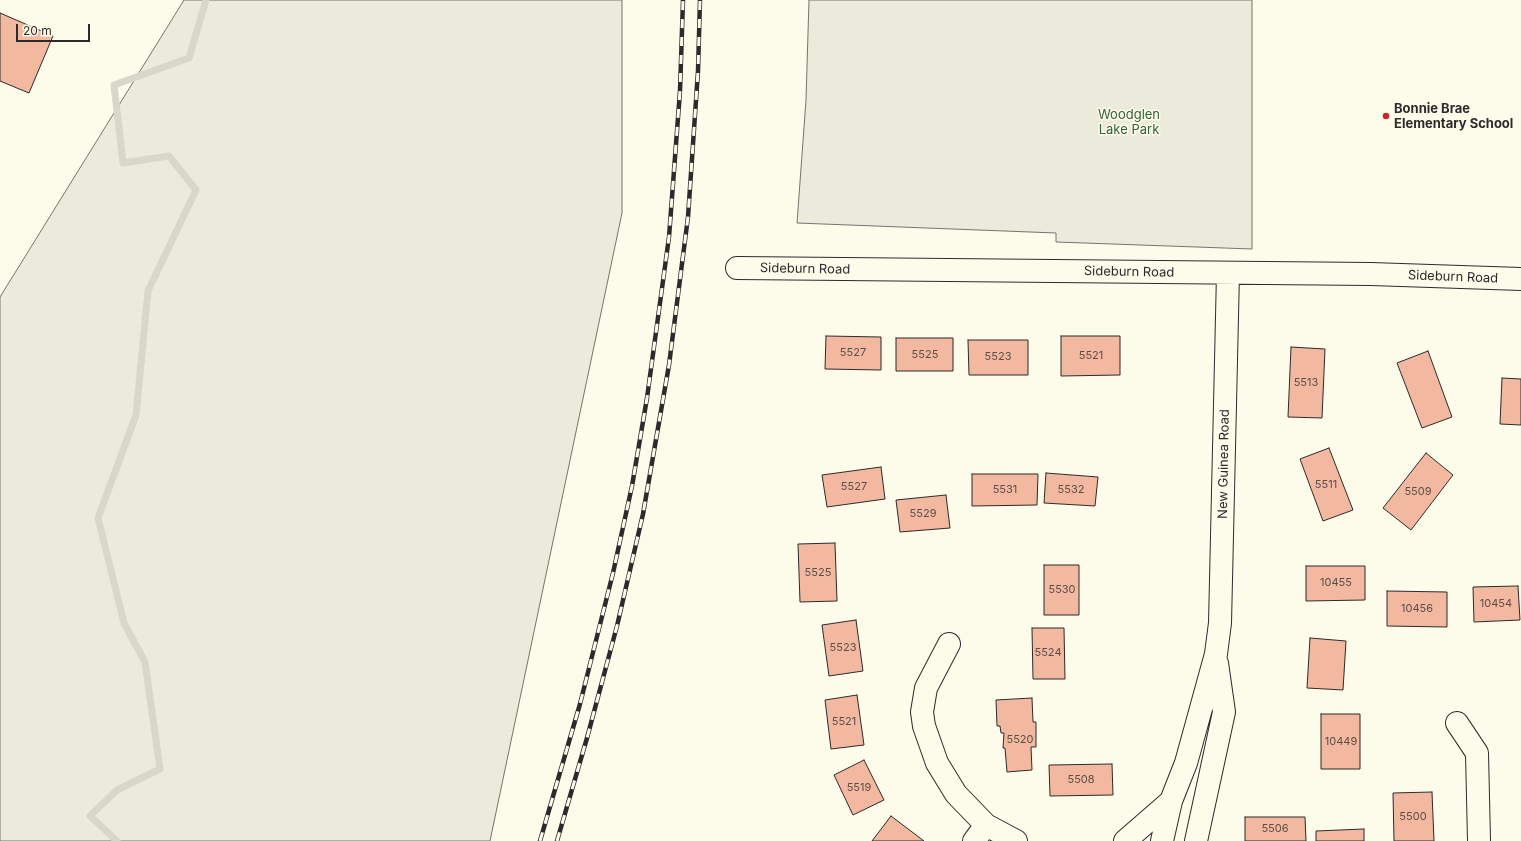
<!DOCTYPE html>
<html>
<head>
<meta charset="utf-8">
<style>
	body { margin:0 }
	#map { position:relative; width:1521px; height:841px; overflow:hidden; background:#fdfbea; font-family:Inter,sans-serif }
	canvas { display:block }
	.scale { position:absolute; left:16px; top:24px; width:74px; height:18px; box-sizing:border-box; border:2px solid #2b2b2b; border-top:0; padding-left:5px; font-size:12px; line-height:14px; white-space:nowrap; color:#2b2b2b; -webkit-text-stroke:3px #fdfbea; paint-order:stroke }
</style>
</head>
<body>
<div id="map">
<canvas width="1521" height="841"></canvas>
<div class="scale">20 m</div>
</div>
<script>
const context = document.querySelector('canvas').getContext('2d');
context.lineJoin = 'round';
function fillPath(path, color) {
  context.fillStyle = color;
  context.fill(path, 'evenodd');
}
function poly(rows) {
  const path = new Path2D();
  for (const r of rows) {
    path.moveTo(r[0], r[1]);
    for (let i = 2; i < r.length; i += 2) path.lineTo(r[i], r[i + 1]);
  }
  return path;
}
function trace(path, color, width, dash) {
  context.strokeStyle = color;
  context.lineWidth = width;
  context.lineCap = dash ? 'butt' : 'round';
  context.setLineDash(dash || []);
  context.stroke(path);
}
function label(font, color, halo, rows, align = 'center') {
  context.font = font + ' Inter,sans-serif';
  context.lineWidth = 3;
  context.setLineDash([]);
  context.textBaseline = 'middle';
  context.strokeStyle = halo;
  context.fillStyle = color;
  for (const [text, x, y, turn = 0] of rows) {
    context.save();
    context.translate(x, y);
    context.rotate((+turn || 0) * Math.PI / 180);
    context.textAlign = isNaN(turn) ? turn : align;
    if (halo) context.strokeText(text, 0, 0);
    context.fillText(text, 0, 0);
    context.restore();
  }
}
const green = poly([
	[184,0,622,0,622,213,490,841,0,841,0,297,184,0],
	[809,0,1252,0,1252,249,1056,242,1056,233,797,223,806,100,809,0]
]);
fillPath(green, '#ecebdb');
trace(green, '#74746e', 1);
trace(poly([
	[117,841,90,816,117,790,160,769,145,662,124,623,98,518,136,415,148,291,196,190,169,156,123,163,114,85,189,58,206,0]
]), '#d8d7c9', 7);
const building = poly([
	[0,13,53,36,29,93,0,81,0,13],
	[826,336,881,337,881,370,825,369,826,336],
	[1061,336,1120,336,1120,375,1061,376,1061,336],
	[896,338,953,338,953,371,896,371,896,338],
	[968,340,1028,340,1028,375,969,375,968,340],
	[1291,347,1325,349,1322,418,1288,417,1291,347],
	[1428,351,1452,417,1422,428,1397,363,1428,351],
	[1502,378,1521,379,1521,425,1500,424,1502,378],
	[1329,448,1353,510,1323,521,1300,459,1329,448],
	[1426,453,1453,475,1411,530,1383,508,1426,453],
	[881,467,885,499,827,507,822,475,881,467],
	[1046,473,1098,477,1095,506,1044,503,1046,473],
	[972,474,1038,474,1037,505,972,506,972,474],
	[946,495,950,528,900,532,896,500,946,495],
	[835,543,837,601,800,602,798,544,835,543],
	[1044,565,1079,565,1079,615,1044,615,1044,565],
	[1306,566,1365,566,1365,600,1306,601,1306,566],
	[1518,586,1520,620,1474,622,1473,587,1518,586],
	[1387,591,1447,592,1447,627,1387,626,1387,591],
	[856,620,863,671,829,676,822,625,856,620],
	[1032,628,1064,628,1065,679,1033,679,1032,628],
	[1310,638,1346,641,1343,690,1307,688,1310,638],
	[857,695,864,745,831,749,825,700,857,695],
	[1032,698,1033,722,1036,722,1036,747,1031,747,1032,770,1007,772,1005,748,1003,748,1004,733,1001,733,1000,726,997,726,996,700,1032,698],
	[1321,714,1360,714,1360,769,1321,769,1321,714],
	[864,760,884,800,853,815,834,775,864,760],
	[1112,764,1113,795,1050,796,1049,765,1112,764],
	[1432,792,1434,841,1394,841,1393,793,1432,792],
	[891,816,924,841,872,841,891,816],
	[1245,817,1305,817,1306,841,1245,841,1245,817],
	[1364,829,1364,841,1316,841,1316,831,1364,829]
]);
fillPath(building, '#f2b8a0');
trace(building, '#2b2b2b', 1);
const minor = poly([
	[737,268,1371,274,1521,279],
	[949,644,926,688,922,712,924,726,937,763,956,794,986,825,1016,841],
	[1457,723,1477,753,1479,841],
	[974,841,986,825],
	[1125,841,1171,801],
	[1162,841,1171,801,1186,763,1216,654,1220,623,1228,273],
	[1196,841,1224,712,1217,663]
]);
trace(minor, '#2b2b2b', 24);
trace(minor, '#fdfbea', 22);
const rail = poly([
	[540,841,580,704,613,573,632,486,647,398,669,237,680,91,683,0],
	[557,841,587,738,617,626,643,514,669,365,688,217,698,71,700,0]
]);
trace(rail, '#2b2b2b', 4.5);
trace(rail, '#fdfbea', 3, [9]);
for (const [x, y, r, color] of [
	[1386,116,4,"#c62828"]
]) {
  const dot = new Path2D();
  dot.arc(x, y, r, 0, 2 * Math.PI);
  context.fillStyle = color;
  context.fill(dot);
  trace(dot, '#fdfbea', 1.5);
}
label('11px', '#5d4e48', null, [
	["5527",853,353],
	["5525",925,355],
	["5521",1091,356],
	["5523",998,357],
	["5513",1306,383],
	["5511",1326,485],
	["5527",854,487],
	["5531",1005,490],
	["5532",1071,490],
	["5509",1418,492],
	["5529",923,514],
	["5525",818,573],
	["10455",1336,583],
	["5530",1062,590],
	["10454",1496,604],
	["10456",1417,609],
	["5523",843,648],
	["5524",1048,653],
	["5521",844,722],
	["5520",1020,740],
	["10449",1341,742],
	["5508",1081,780],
	["5519",859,788],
	["5500",1413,817],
	["5506",1275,829]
]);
label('bold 13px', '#2b2b2b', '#fdfbea', [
	["Bonnie Brae",1394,109],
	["Elementary School",1394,124]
], 'left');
label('13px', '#34623c', '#fdfbea', [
	["Woodglen",1129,115],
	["Lake Park",1129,130]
]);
label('13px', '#2b2b2b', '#fdfbea', [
	["Sideburn Road",805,269,1],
	["Sideburn Road",1129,272,1],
	["Sideburn Road",1453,277,2],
	["New Guinea Road",1224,464,-89]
]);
</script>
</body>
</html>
